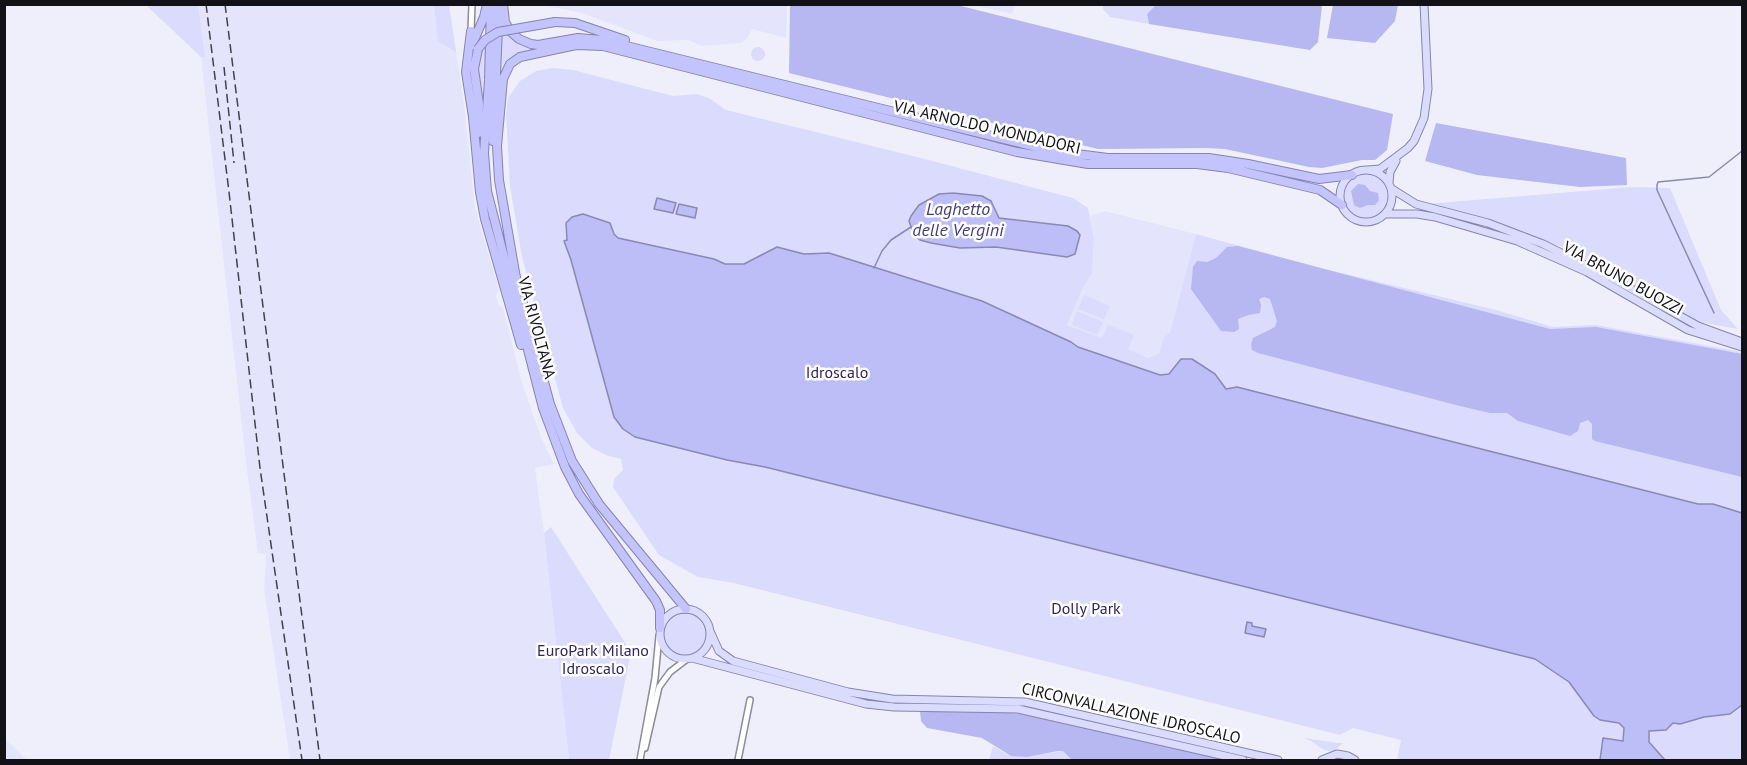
<!DOCTYPE html>
<html>
<head>
<meta charset="utf-8">
<style>
	body { margin:0 }
	#map { position:relative; width:1747px; height:765px; overflow:hidden; background:#efeffc; font-family:"PT Sans",sans-serif }
	canvas { display:block }
	.frame { position:absolute; inset:0; border:6px solid #111117; pointer-events:none }
</style>
</head>
<body>
<div id="map">
<canvas width="1747" height="765"></canvas>
<div class="frame"></div>
</div>
<script>
const context = document.querySelector('canvas').getContext('2d');
context.lineJoin = 'round';
function fillPath(path, color) {
  context.fillStyle = color;
  context.fill(path, 'evenodd');
}
function poly(rows) {
  const path = new Path2D();
  for (const r of rows) {
    if (r.length === 3) {
      path.moveTo(r[0] + r[2], r[1]);
      path.arc(r[0], r[1], r[2], 0, 2 * Math.PI);
      continue;
    }
    path.moveTo(r[0], r[1]);
    for (let i = 2; i < r.length; i += 2) path.lineTo(r[i], r[i + 1]);
  }
  return path;
}
function trace(path, color, width, dash) {
  context.strokeStyle = color;
  context.lineWidth = width;
  context.lineCap = dash ? 'butt' : 'round';
  context.setLineDash(dash || []);
  context.stroke(path);
}
function label(font, color, halo, rows, align = 'center') {
  context.font = font + ' "PT Sans",sans-serif';
  context.lineWidth = 5;
  context.setLineDash([]);
  context.textBaseline = 'middle';
  context.strokeStyle = halo;
  context.fillStyle = color;
  for (const [text, x, y, turn = 0] of rows) {
    context.save();
    context.translate(x, y);
    context.rotate((+turn || 0) * Math.PI / 180);
    context.textAlign = isNaN(turn) ? turn : align;
    if (halo) context.strokeText(text, 0, 0);
    context.fillText(text, 0, 0);
    context.restore();
  }
}
fillPath(poly([
	[198,5,449,5,464,104,475,208,499,290,496,296,499,305,503,308,522,383,542,440,554,464,535,468,544,533,569,760,290,760,264,589,266,554,258,553,247,471,201,57,204,57],
	[541,5,787,5,786,38,752,29,747,39,741,43,702,46,688,40,657,41,582,13],
	[972,5,1016,5,1012,14],
	[1105,211,1196,234,1170,334,1164,337,1160,354,1155,357,1148,358,1067,325,1082,290,1092,273,1094,239,1090,216],
	[4,739,5,739,27,760,5,760]
]), '#e4e5fc');
fillPath(poly([
	[149,4,186,6,198,5,205,57,201,57,147,6],
	[434,5,449,5,456,52,438,41],
	[1103,5,1157,5,1147,14,1149,24,1110,17,1103,9],
	[510,33,546,46,517,54,507,62,500,73,501,36],
	[486,45,482,109,477,71,479,55],
	[758,54,7],
	[552,68,573,70,673,96,696,94,709,98,726,110,917,157,1073,198,1088,208,1094,239,1092,273,1082,290,1067,325,1102,338,1108,325,1134,335,1128,349,1148,358,1159,354,1164,337,1170,333,1196,234,1321,268,1496,310,1553,327,1596,325,1742,352,1742,760,1397,760,1401,740,1353,728,1340,735,734,583,698,577,659,555,613,487,614,479,623,470,621,459,608,456,592,448,577,433,563,408,522,257,510,186,506,114,508,98,520,81,536,71],
	[1366,196,22],
	[1632,187,1670,188,1721,310,1738,329,1699,322,1563,247,1426,204],
	[1084,295,1110,306,1104,319,1078,309],
	[1077,311,1103,322,1097,335,1072,325],
	[551,527,631,652,609,760,569,760,544,533],
	[685,634,22],
	[1304,738,1338,743,1343,743,1333,752,1322,749,1311,741],
	[993,746,1008,755,1024,757,1063,751,1072,760,989,760]
]), '#dadbfd');
fillPath(poly([
	[1157,4,1322,4,1322,5,1318,42,1310,50,1149,24,1147,14],
	[790,5,957,5,1393,114,1387,150,1375,160,1362,160,1322,168,1309,167,1225,149,1205,148,1098,149,789,73],
	[1333,5,1333,4,1398,5,1395,21,1375,43,1327,38],
	[1436,123,1626,158,1627,185,1580,187,1477,175,1425,161],
	[1358,184,1365,185,1370,191,1378,193,1379,200,1375,205,1368,205,1360,208,1354,205,1351,191],
	[1238,246,1550,329,1596,327,1742,354,1742,477,1595,441,1592,439,1592,424,1588,420,1580,423,1578,431,1570,436,1518,421,1507,413,1490,413,1456,405,1258,353,1252,350,1251,344,1253,338,1275,327,1277,321,1270,299,1264,297,1259,299,1261,305,1260,313,1248,315,1238,319,1239,329,1234,332,1221,331,1191,289,1193,267,1197,261,1207,262,1216,258,1227,247],
	[920,711,1004,712,1030,715,1225,760,1072,760,1063,751,1058,751,1027,757,1011,756,982,738,927,728,921,721]
]), '#b7b7f1');
const water = poly([
	[953,193,982,196,991,201,999,218,1068,226,1077,231,1080,235,1075,254,1067,257,996,247,960,248,931,243,920,240,914,235,909,221,911,216,919,205,939,194,953,193],
	[657,198,676,203,673,213,654,209,657,198],
	[679,204,697,208,695,218,676,214,679,204],
	[583,214,610,223,614,234,618,238,714,259,725,264,744,264,777,247,804,254,829,253,982,301,1071,342,1078,347,1160,375,1169,374,1181,359,1192,359,1215,374,1226,389,1237,387,1698,504,1713,504,1742,513,1742,705,1730,714,1704,717,1680,724,1673,723,1666,730,1649,731,1649,742,1665,760,1600,760,1603,738,1623,741,1624,728,1619,723,1600,720,1594,716,1569,682,1535,659,765,467,727,460,635,437,623,429,614,417,571,260,564,241,567,240,566,223,572,217,583,214],
	[1247,622,1252,623,1252,626,1266,629,1264,637,1245,633,1247,622]
]);
fillPath(water, '#bdbdf7');
trace(water, '#8989b4', 1.5);
trace(poly([
	[874,268,882,251,891,240,911,227],
	[1714,313,1657,190,1657,185,1658,182,1709,177,1742,151]
]), '#8989b4', 1.5);
const minor = poly([
	[471,31,472,4],
	[645,748,659,687,670,672,687,659],
	[640,760,655,678,659,636],
	[738,760,750,700]
]);
const major = poly([
	[1366,196,26],
	[1368,170,1380,169,1408,148,1414,141,1424,118,1428,89,1424,4],
	[1389,183,1390,172,1396,161],
	[1392,189,1416,204,1488,223,1543,244,1610,277,1698,326,1742,342],
	[1386,214,1417,214,1435,217,1517,241,1587,272,1688,330,1742,347],
	[685,634,25],
	[710,631,719,651,733,661,848,692,892,699,1025,702,1278,760],
	[692,658,866,704,894,707,1018,709,1243,760],
	[1322,760,1337,754,1348,756,1355,760]
]);
const highway = poly([
	[491,4,489,80,484,153,487,191,543,408,565,467,579,494,656,601,660,610,660,628],
	[503,4,505,22,510,31,519,39,531,44,538,45,578,38,602,40,1053,151,1108,158,1209,158,1248,164,1319,179,1352,175],
	[555,22,575,23,625,40],
	[471,31,466,72,473,117,480,192,485,219,521,345],
	[472,45,484,17,487,4],
	[478,49,474,69,479,104,478,133],
	[493,141,499,6],
	[515,273,550,404,572,461,599,504,686,609],
	[516,278,499,180,497,146,503,79,510,64,520,57,576,45,603,46,1017,152,1088,164,1197,164,1228,168,1320,190,1342,205]
]);
trace(minor, '#8b8b9a', 8);
trace(major, '#8585ac', 9);
trace(highway, '#8585ac', 10);
trace(minor, '#fff', 5);
trace(major, '#dbdbfe', 7);
trace(highway, '#c3c3fd', 8);
trace(poly([
	[206,4,229,192,260,468,302,760],
	[225,4,320,760],
	[224,67,234,163]
]), '#42424a', 1.5, [9, 4.5]);
const highwayBridge = poly([
	[478,49,485,40,498,32,555,22]
]);
trace(highwayBridge, '#8585ac', 10, []);
trace(highwayBridge, '#c3c3fd', 8);
label('16px', '#111117', '#fff', [
	["VIA ARNOLDO MONDADORI",987,128,13],
	["VIA BRUNO BUOZZI",1623,279,29],
	["VIA RIVOLTANA",536,328,75],
	["CIRCONVALLAZIONE IDROSCALO",1131,714,13]
]);
label('16px', '#2d2365', '#fff', [
	["Idroscalo",837,373],
	["Dolly Park",1086,609],
	["EuroPark Milano",593,651],
	["Idroscalo",593,669]
]);
label('italic 18px', '#443d82', '#fff', [
	["Laghetto",958,210],
	["delle Vergini",958,231]
]);
</script>
</body>
</html>
